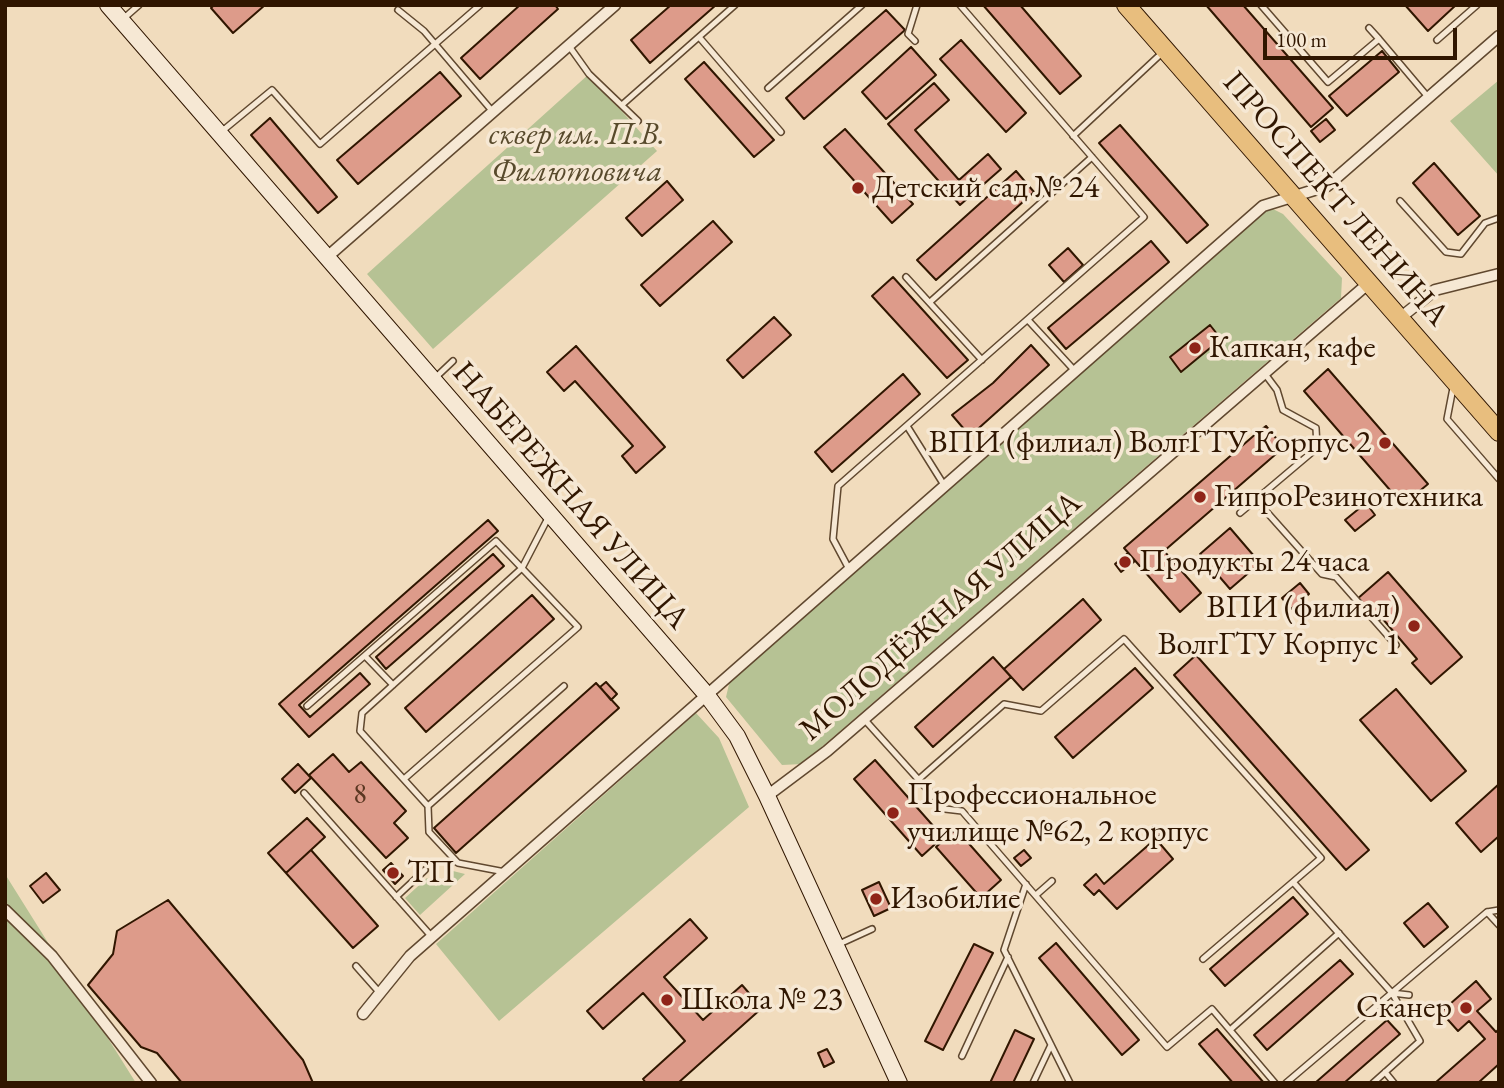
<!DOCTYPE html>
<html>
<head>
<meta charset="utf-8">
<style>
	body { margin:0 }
	#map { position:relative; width:1504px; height:1088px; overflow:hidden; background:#f1dcbd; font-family:"EB Garamond",serif }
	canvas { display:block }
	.frame { position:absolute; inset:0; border:7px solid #301600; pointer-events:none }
	.scale { position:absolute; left:1263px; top:28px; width:194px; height:32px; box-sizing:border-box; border:4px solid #301600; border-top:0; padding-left:9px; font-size:21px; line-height:24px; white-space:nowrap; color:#301600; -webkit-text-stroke:5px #f6e8d4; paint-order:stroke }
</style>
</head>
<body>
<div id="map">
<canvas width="1504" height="1088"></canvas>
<div class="frame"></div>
<div class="scale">100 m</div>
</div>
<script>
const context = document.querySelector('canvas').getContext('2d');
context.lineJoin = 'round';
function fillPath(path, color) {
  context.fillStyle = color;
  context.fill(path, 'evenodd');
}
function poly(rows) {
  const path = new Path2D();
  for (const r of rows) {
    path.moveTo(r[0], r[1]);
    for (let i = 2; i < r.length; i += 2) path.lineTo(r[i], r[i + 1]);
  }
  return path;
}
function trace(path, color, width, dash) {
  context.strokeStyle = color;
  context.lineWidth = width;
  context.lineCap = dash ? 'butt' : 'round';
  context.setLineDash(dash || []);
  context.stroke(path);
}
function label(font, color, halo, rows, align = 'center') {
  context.font = font + ' "EB Garamond",serif';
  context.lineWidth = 7;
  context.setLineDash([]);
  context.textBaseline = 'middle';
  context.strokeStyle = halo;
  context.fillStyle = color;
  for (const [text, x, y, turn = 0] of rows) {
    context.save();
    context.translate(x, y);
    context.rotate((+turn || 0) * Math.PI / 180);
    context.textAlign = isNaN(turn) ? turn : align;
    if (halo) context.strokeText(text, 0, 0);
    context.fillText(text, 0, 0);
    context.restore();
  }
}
fillPath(poly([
	[589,74,657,151,433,349,367,274],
	[1499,80,1499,176,1450,121],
	[1269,207,1283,214,1342,278,1341,298,802,764,782,765,726,697,730,680],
	[696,713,719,738,749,807,499,1021,436,944],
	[453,871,465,874,420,915,405,898,427,878,436,886],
	[5,874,136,1083,5,1083]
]), '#b6c294');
const building = poly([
	[214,5,265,5,233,33,211,8,214,5],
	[520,5,555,5,558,9,480,79,461,58,520,5],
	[671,5,716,5,650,63,631,40,671,5],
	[983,5,1020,5,1081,76,1060,94,983,5],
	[1206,5,1243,5,1333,108,1311,127,1206,5],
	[1405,5,1456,5,1428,31,1405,5],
	[886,10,905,30,804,119,786,98,886,10],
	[961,40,1026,113,1006,132,940,59,961,40],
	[911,47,936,75,886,119,862,92,911,47],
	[1382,51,1399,72,1347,116,1329,96,1382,51],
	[704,62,774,140,754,157,685,79,704,62],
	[440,72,461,96,358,184,337,160,440,72],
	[934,83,949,100,915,130,959,180,988,154,1001,169,960,205,888,124,934,83],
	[270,118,337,197,318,213,251,135,270,118],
	[1326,119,1335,130,1320,142,1311,131,1326,119],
	[1120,125,1208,225,1187,243,1099,143,1120,125],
	[845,129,913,204,892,223,824,147,845,129],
	[1434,163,1480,216,1458,235,1413,183,1434,163],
	[1016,171,1034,192,936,280,917,260,1016,171],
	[667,181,683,200,642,236,626,218,667,181],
	[713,221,732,242,660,306,641,285,713,221],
	[1151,241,1169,262,1066,349,1048,328,1151,241],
	[1068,248,1083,265,1064,282,1049,265,1068,248],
	[893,277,968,360,947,378,872,296,893,277],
	[774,317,791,335,743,378,727,360,774,317],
	[1210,325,1221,339,1181,372,1170,357,1210,325],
	[1031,345,1049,365,970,436,952,415,993,383,1031,345],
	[576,346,665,447,636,473,622,456,633,446,575,381,564,391,547,372,576,346],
	[1328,369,1428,484,1403,505,1304,391,1328,369],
	[903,374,920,394,832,472,815,452,903,374],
	[1266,426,1280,443,1273,449,1258,432,1266,426],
	[1258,432,1276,454,1164,551,1201,593,1180,612,1124,548,1258,432],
	[1366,503,1375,515,1355,531,1345,520,1366,503],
	[488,520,498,531,299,705,310,717,360,673,370,684,309,737,279,704,488,520],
	[1230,528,1260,563,1230,589,1200,554,1230,528],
	[1128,553,1135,561,1121,572,1115,564,1128,553],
	[493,554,504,566,386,669,376,657,493,554],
	[1388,572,1462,657,1431,684,1412,663,1417,659,1382,618,1376,623,1356,600,1388,572],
	[1300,583,1309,594,1291,609,1282,598,1300,583],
	[532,595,554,619,426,732,405,708,532,595],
	[1083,599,1101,620,1023,690,1004,669,1083,599],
	[1196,655,1369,850,1346,870,1174,675,1196,655],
	[993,657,1011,677,933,747,915,727,993,657],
	[1135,668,1153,688,1073,758,1055,737,1135,668],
	[606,682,617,694,611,700,600,687,606,682],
	[596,683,619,708,456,853,434,828,596,683],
	[1396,689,1466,771,1431,801,1360,720,1396,689],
	[333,754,349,772,361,762,406,811,394,823,408,838,386,858,309,775,333,754],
	[875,760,943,837,922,856,854,779,875,760],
	[298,764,311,778,295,793,282,779,298,764],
	[1499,784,1499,836,1481,852,1456,823,1499,784],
	[307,818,325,837,286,873,268,853,307,818],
	[1154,826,1161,834,1156,839,1173,859,1117,909,1099,890,1094,895,1084,885,1096,874,1104,884,1153,841,1146,833,1154,826],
	[956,829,1001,880,981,898,936,847,956,829],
	[311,850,378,926,353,948,286,873,311,850],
	[1024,850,1031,858,1021,866,1014,858,1024,850],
	[391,863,403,876,395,884,383,870,391,863],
	[46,873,60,890,43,903,30,886,46,873],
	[879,882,891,908,874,916,862,890,879,882],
	[1293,897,1308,914,1225,986,1210,969,1293,897],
	[168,900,303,1060,313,1083,182,1083,157,1053,141,1047,88,985,113,954,117,931,168,900],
	[1428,903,1448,927,1424,947,1404,923,1428,903],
	[690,919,707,938,664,977,703,1020,742,985,762,1008,678,1083,646,1083,643,1079,685,1041,643,993,603,1029,587,1011,690,919],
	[1056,943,1139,1040,1122,1055,1039,958,1056,943],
	[974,944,993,953,943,1050,925,1041,974,944],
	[1340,960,1353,974,1267,1050,1254,1035,1340,960],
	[1476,981,1491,999,1477,1011,1496,1032,1499,1029,1499,1064,1478,1083,1435,1083,1485,1039,1469,1021,1458,1031,1441,1012,1476,981],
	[1387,1020,1400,1034,1344,1083,1315,1083,1387,1020],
	[1217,1029,1264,1083,1233,1083,1199,1044,1217,1029],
	[1015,1030,1034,1039,1013,1083,990,1083,1015,1030],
	[827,1049,834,1062,824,1067,818,1053,827,1049]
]);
fillPath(building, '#dd9b8a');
trace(building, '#301600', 2);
const lane = poly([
	[1261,5,1328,82,1379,39,1428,97],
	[398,10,424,31,493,112],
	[123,19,139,5],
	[1369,28,1379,39],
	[699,37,781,132],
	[1437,40,1477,5],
	[915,41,908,34,917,5],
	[569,46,589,74,638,121],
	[768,88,862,5],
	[623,104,735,5],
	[221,132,272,90,320,144,480,5],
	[1073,136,1163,52],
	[1400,201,1446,252,1461,254,1485,223,1499,218],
	[906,277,982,360],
	[930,302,1092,157],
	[1028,320,1075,371],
	[435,378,453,361],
	[1453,388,1447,419,1499,479],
	[907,426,944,485],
	[1256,500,1322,574,1336,577,1396,645],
	[1240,513,1317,448,1316,428,1283,410,1277,390,1265,374],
	[849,569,833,539,838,486,1144,217,960,5],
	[365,656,393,685],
	[307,706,496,541,578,627,404,779],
	[864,719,945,809,962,811,1167,1047,1212,1009,1275,1083],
	[918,780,1004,704,1041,711,1124,639,1321,858,1203,959],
	[304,793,432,937],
	[428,806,564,686],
	[505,872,458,863,429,832,428,806,360,731,362,713,522,568,548,518],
	[1293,882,1392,993,1420,1041,1373,1083],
	[1026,884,1004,950,1070,1083],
	[1036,895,1052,881],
	[396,897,425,870],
	[1487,912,1499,925],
	[837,945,872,929],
	[356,966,379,992],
	[1392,993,1409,995],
	[1230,1030,1339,933],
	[962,1056,1008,957],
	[1385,1072,1394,1083],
	[1033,1083,1051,1045],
	[1286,1083,1487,912,1499,910]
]);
const street = poly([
	[326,258,615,5],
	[1400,318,1435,290,1499,274],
	[767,796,827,751,1370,282],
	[5,910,52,956,151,1083],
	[363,1014,410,956,1263,206,1327,186,1499,36]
]);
const secondary = poly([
	[108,5,706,694,737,736,767,796,899,1083]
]);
const primary = poly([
	[1126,5,1499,432]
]);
trace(lane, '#60482f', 8);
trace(street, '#60482f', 13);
trace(secondary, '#301600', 18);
trace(primary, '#301600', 20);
trace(lane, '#f6e8d4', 5);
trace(street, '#f6e8d4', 10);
trace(secondary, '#f6e8d4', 16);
trace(primary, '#e8be7e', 18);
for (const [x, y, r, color] of [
	[858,188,7,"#8f2418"],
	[1195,348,7,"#8f2418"],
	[1385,443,7,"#8f2418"],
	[1200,497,7,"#8f2418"],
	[1125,562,7,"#8f2418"],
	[1414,626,7,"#8f2418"],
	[893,813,7,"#8f2418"],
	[393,873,7,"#8f2418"],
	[876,899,7,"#8f2418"],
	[667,1000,7,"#8f2418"],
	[1466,1008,7,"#8f2418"]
]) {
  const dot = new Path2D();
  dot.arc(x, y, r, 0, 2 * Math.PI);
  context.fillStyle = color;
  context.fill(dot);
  trace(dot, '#f6e8d4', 2.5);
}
label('28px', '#5b3722', null, [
	["8",360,795]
]);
label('italic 32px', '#584a2c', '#f6e8d4', [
	["сквер им. П.В.",577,135],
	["Филютовича",577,172]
]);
label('32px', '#301600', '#f6e8d4', [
	["Детский сад № 24",872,188],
	["Капкан, кафе",1209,348],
	["ВПИ (филиал) ВолгГТУ Корпус 2",1371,443,"right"],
	["ГипроРезинотехника",1214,497],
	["Продукты 24 часа",1139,562],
	["ВПИ (филиал)",1400,608,"right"],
	["ВолгГТУ Корпус 1",1400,645,"right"],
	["Профессиональное",907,795],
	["училище №62, 2 корпус",907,832],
	["ТП",407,873],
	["Изобилие",890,899],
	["Школа № 23",681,1000],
	["Сканер",1452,1008,"right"]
], 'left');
label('32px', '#301600', '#f6e8d4', [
	["ПРОСПЕКТ ЛЕНИНА",1335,199,49],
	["НАБЕРЕЖНАЯ УЛИЦА",570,496,49],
	["МОЛОДЁЖНАЯ УЛИЦА",941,617,-41]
]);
</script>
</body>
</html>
